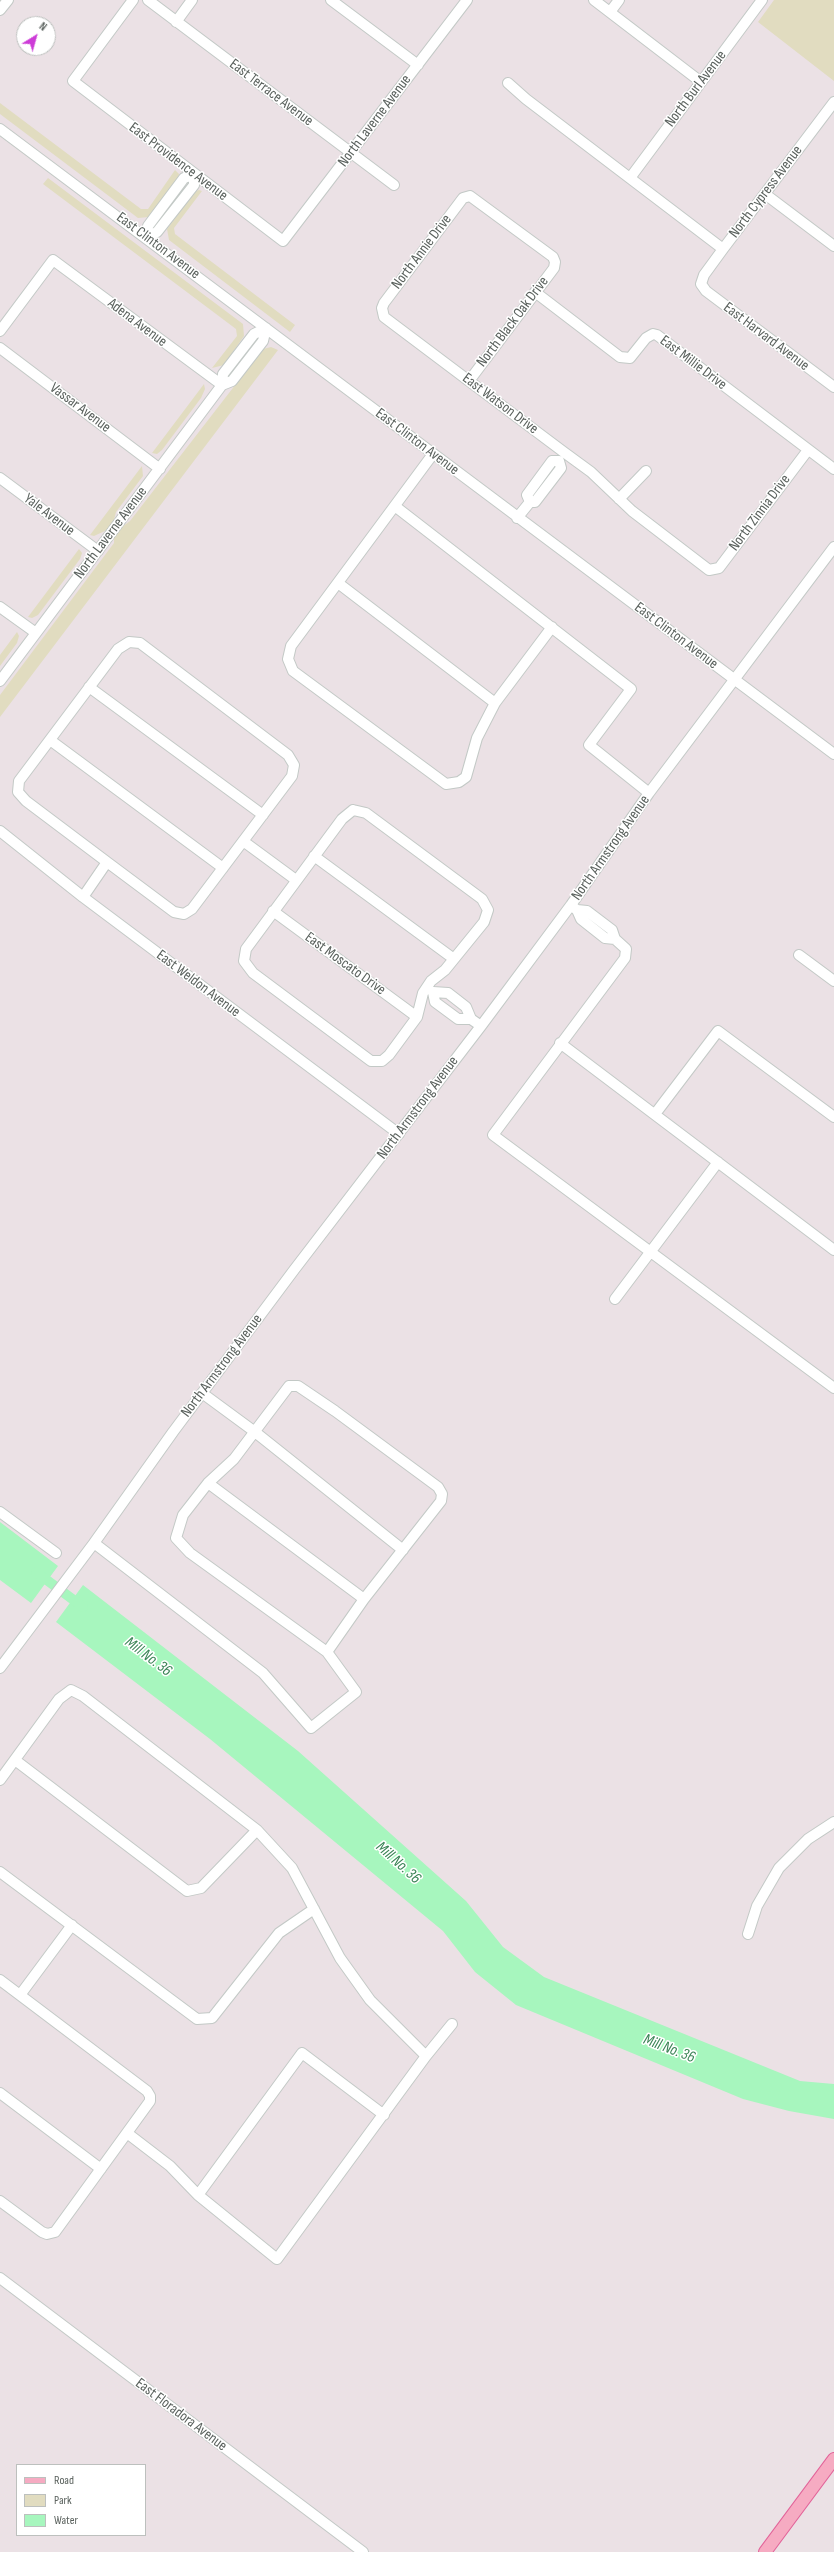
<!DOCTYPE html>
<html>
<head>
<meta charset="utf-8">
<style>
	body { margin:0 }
	#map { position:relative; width:834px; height:2552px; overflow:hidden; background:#ebe1e5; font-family:"Sofia Sans Condensed",sans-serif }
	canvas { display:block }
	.legend { position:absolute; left:16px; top:2464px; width:130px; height:72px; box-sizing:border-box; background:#fff; border:1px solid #bdc0be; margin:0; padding:5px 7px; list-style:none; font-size:12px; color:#5a615d }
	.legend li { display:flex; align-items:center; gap:8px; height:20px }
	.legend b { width:20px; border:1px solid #bdc0be }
	.north { position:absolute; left:16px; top:16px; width:40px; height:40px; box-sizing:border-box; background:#fff; border:1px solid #bdc0be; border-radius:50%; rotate:37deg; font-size:11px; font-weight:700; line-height:16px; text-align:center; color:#5a615d }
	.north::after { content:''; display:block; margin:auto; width:14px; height:18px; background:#cd3cd7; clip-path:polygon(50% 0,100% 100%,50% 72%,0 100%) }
</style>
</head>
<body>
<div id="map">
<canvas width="834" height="2552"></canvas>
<ul class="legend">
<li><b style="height:5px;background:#f6abc2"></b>Road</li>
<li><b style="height:11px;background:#e1dcc0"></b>Park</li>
<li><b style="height:11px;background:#a7f6be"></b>Water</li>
</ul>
<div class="north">N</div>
</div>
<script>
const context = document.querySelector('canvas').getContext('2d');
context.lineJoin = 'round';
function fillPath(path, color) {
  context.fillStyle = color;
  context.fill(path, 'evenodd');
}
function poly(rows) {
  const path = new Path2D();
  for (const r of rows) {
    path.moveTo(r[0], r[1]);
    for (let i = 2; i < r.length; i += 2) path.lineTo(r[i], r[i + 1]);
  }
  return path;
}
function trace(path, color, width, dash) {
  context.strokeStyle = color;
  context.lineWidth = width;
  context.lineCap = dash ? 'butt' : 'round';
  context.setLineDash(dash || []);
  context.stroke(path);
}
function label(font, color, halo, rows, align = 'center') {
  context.font = font + ' "Sofia Sans Condensed",sans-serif';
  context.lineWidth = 3;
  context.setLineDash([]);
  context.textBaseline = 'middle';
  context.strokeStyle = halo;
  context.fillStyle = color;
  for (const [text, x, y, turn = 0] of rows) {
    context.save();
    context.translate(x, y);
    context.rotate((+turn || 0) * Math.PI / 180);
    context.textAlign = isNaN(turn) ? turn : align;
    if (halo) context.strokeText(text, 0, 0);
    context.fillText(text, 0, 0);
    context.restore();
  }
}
fillPath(poly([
	[774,0,834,0,834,81,758,22],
	[0,103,141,209,148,209,175,170,179,174,178,179,149,217,138,218,0,114],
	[48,178,243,324,244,336,224,365,212,368,237,336,236,329,43,184],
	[199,190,202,191,174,228,175,234,295,325,290,332,169,240,167,229,195,191],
	[271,347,278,350,0,717,0,695,114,543,114,537,122,527,130,521,263,349],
	[204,384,205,389,201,398,162,450,157,454,152,453],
	[142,466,143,476,116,512,114,520,107,530,94,536,90,535],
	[79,549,82,553,80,559,38,615,32,618,28,617],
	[17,632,19,636,17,643,0,666,0,655]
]), '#e1dcc0');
fillPath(poly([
	[0,1522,58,1566,31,1603,0,1580],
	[83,1585,298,1751,466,1901,503,1947,544,1977,800,2081,834,2084,834,2119,789,2111,743,2099,516,2005,475,1972,443,1931,210,1739,56,1622]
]), '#a7f6be');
trace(poly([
	[36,1572,83,1607]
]), '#a7f6be', 10);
const minor = poly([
	[133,0,73,81,283,241,467,0],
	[148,0,394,185],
	[331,0,418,65],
	[594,0,701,82],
	[0,10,8,0],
	[610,12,619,0],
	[176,22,192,0],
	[508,83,526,99,723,249],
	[834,102,723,249,704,275,701,284,706,291,834,387],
	[0,129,834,754],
	[194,175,194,185,157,232,147,237,148,226,184,178,194,175],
	[630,178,762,0],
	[765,194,834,246],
	[535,292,620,357,630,358,646,338,653,334,657,335,834,469],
	[0,331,53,260,222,385],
	[0,348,160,469],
	[469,381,554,268,555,262,553,257,470,196,463,198,384,303,382,308,384,317,469,381,565,453,591,472,632,511,709,570,719,568,808,450],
	[222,385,232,381,263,341,266,328],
	[552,461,559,461,561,468,535,502,530,502,527,495,552,461],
	[0,478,98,551],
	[619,499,646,471],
	[396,507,631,689,589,745,649,793],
	[517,518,530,502],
	[338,583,495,703,477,738,466,777,459,782,446,784,293,671,288,659,291,646,433,454],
	[0,607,36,633],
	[0,681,222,385,223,374,254,334,266,328],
	[89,687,263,815],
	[495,703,552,627],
	[50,740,223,868],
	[353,810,366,813,482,899,488,910,484,922,445,970,431,981,423,993,417,1017,389,1055,382,1061,371,1061,253,973,244,961,246,949,342,819,353,810],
	[0,831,83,897,399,1134],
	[243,841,296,880],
	[314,856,454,959],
	[83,897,107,862,26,801,18,792,19,781,118,649,129,642,140,643,288,755,294,765,292,776,192,909,184,914,174,912,107,862],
	[573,907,577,910,581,919,605,938,615,939],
	[577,910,587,911,612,930,615,939,626,949,625,958,493,1135,834,1388],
	[273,911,417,1017],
	[799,955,834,981],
	[471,1019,458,1019,435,1002,433,992,448,993,466,1007,471,1019,481,1026],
	[560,1043,834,1250],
	[655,1114,718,1031,834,1117],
	[615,1299,718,1162],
	[289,1386,298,1386,335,1411,438,1487,442,1494,441,1501,364,1599,327,1652,190,1553,176,1538,183,1515,208,1483,234,1459,289,1386],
	[202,1393,255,1432,403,1550],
	[208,1483,364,1599],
	[0,1512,56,1553],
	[94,1543,263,1673,311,1728,356,1692,327,1652],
	[0,1668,94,1543,173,1432,294,1270,481,1026,571,905,649,793,834,547],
	[15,1760,187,1891,201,1888,257,1830],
	[0,1780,59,1699,71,1690,83,1696,257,1830,292,1868,340,1958,370,2000,426,2056],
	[0,1872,197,2019,212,2018,279,1933,314,1909],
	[748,1934,757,1906,779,1868,808,1839,834,1822],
	[0,1980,147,2091,150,2096,150,2101,55,2232,47,2234,42,2232,0,2201],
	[20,1995,72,1925],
	[0,2093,101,2169],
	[127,2133,170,2166,198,2195,277,2259,426,2056,452,2024],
	[198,2195,302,2053,384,2115],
	[0,2278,363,2552]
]);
const major = poly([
	[765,2552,834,2459]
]);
trace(minor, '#c3c9c6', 12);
trace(major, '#e26399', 14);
trace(minor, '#fff', 10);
trace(major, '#f6abc2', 12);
label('15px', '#5a615d', '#fff', [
	["North Burl Avenue",696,89,-53],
	["East Terrace Avenue",271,93,37],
	["North Laverne Avenue",375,121,-53],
	["East Providence Avenue",178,162,37],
	["North Cypress Avenue",766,192,-53],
	["East Clinton Avenue",158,246,37],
	["North Annie Drive",422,252,-53],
	["North Black Oak Drive",513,322,-53],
	["Adena Avenue",137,323,37],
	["East Harvard Avenue",766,337,37],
	["East Millie Drive",693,363,37],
	["East Watson Drive",500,404,37],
	["Vassar Avenue",80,408,37],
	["East Clinton Avenue",417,442,37],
	["North Zinnia Drive",760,513,-53],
	["Yale Avenue",49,515,37],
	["North Laverne Avenue",111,533,-53],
	["East Clinton Avenue",676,636,37],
	["North Armstrong Avenue",611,848,-55],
	["East Moscato Drive",345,964,36],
	["East Weldon Avenue",198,984,37],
	["North Armstrong Avenue",418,1108,-53],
	["North Armstrong Avenue",222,1366,-53],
	["East Floradora Avenue",181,2415,37]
]);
label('italic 16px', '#3b8456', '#fff', [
	["Mill No. 36",148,1657,37],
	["Mill No. 36",398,1863,42],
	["Mill No. 36",669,2049,21]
]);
</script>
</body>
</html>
